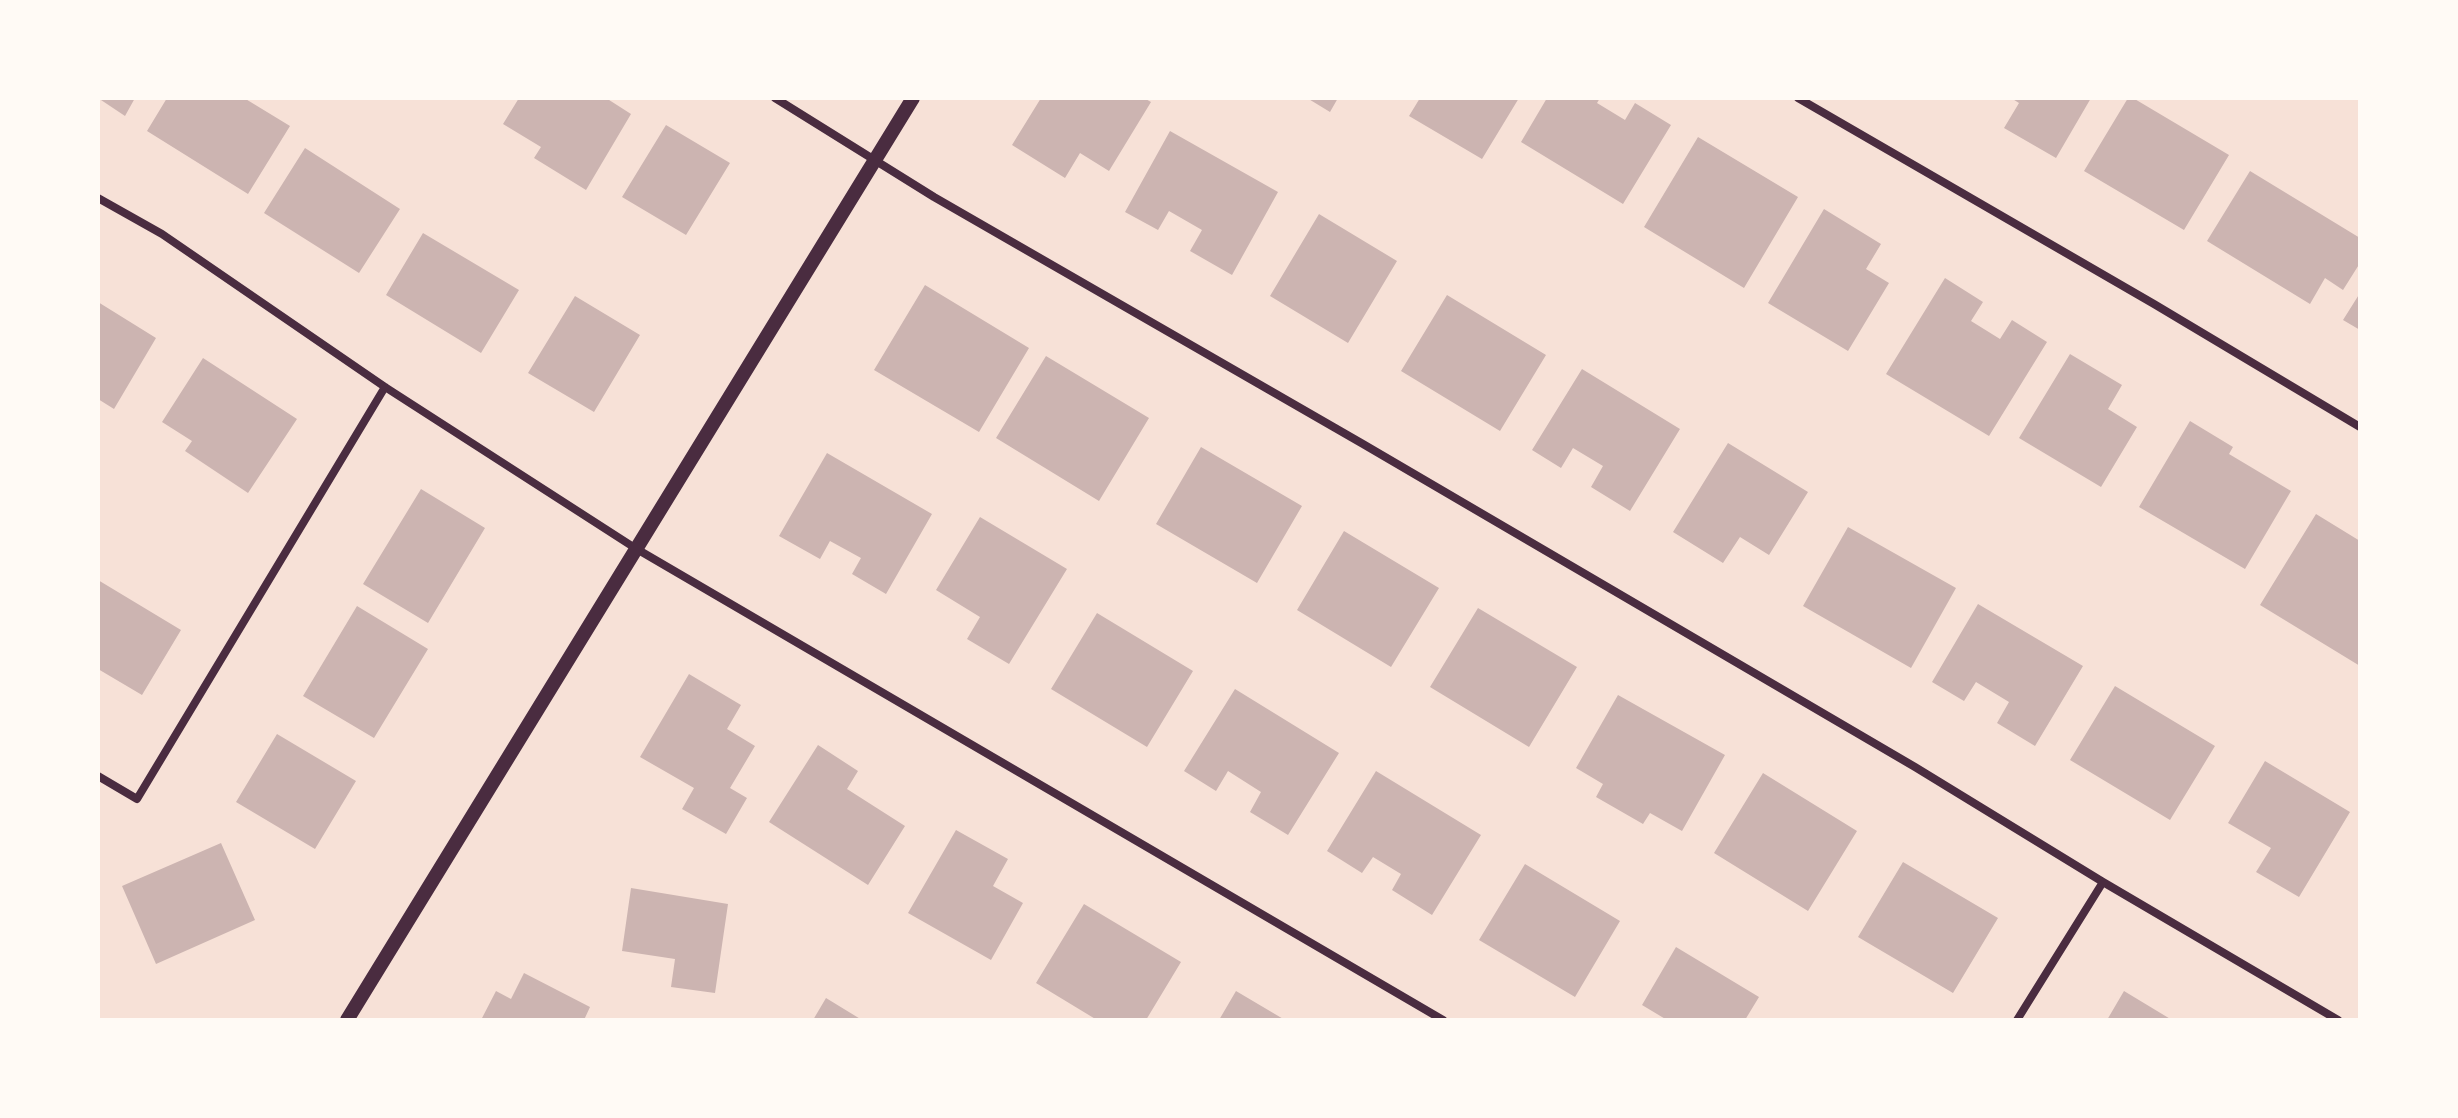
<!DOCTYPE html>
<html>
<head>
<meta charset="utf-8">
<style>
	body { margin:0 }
	#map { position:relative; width:2458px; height:1118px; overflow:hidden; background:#f7e1d7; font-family:"Exo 2",sans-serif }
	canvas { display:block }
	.frame { position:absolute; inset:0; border:100px solid #fffaf5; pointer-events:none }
</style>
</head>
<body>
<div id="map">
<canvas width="2458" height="1118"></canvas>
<div class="frame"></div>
</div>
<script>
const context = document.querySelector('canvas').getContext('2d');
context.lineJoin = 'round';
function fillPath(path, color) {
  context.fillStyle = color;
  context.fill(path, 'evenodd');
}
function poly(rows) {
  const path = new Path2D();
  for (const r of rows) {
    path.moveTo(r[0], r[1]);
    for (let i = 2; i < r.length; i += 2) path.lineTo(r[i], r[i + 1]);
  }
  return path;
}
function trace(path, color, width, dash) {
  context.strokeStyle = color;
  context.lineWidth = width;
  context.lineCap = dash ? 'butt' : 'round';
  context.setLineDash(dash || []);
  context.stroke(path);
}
fillPath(poly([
	[98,98,135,98,125,116],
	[167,98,244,98,290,126,248,194,147,131],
	[519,98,606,98,631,114,586,190,534,158,541,147,503,124],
	[1041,98,1144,98,1151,102,1109,171,1080,153,1065,178,1012,145],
	[1307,98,1338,98,1330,112],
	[1420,98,1519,98,1482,159,1409,116],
	[1547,98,1600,98,1597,103,1625,120,1635,103,1671,125,1623,204,1521,142],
	[2011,98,2091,98,2056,158,2004,128,2019,103],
	[2128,98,2133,98,2229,155,2184,230,2084,171],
	[666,125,730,163,686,235,622,197],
	[1170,131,1278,192,1232,275,1190,251,1202,230,1169,211,1158,230,1125,212],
	[1698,137,1798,197,1744,288,1644,227],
	[305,148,400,209,359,273,264,213],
	[2250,171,2360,238,2360,263,2343,290,2325,278,2310,304,2207,241],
	[1824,209,1881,244,1866,269,1889,283,1848,351,1768,303],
	[1319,214,1397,261,1348,343,1270,296],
	[423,233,519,290,481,353,386,295],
	[1945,278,1983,302,1971,321,2000,339,2012,320,2047,342,1989,436,1886,374],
	[925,285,1029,348,979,432,874,370],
	[2360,293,2360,330,2343,320],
	[1447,295,1546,355,1500,431,1401,371],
	[575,296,640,335,594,412,528,373],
	[98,302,156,338,114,409,98,399],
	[2070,354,2122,385,2108,409,2137,427,2101,487,2019,438],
	[1046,356,1149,418,1099,501,996,438],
	[203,358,297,419,248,493,185,451,192,441,162,422],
	[1582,369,1680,429,1630,511,1591,487,1603,466,1573,448,1561,468,1532,450],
	[2190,421,2233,447,2229,454,2291,491,2245,569,2139,507],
	[1728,443,1808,492,1769,555,1740,537,1723,563,1673,532],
	[1201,447,1302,506,1257,583,1156,524],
	[827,453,932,514,886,594,852,574,861,558,830,541,820,559,779,536],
	[421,489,485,528,428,623,363,584],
	[2316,514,2360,541,2360,666,2260,605],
	[980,517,1067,569,1009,664,967,639,980,617,936,590],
	[1848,527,1956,588,1911,668,1803,606],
	[1344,531,1439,588,1391,667,1297,610],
	[98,580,181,630,142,695,98,669],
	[1978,604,2083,666,2035,746,1997,723,2009,702,1976,682,1964,701,1932,682],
	[357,606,428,649,374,738,303,696],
	[1478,608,1577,667,1529,747,1430,687],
	[1097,613,1193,671,1147,747,1051,689],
	[689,674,741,705,727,729,755,746,730,788,747,798,726,834,682,809,694,788,640,757],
	[2115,686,2215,746,2170,820,2070,760],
	[1235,689,1339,753,1288,835,1250,812,1261,792,1228,771,1216,791,1184,771],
	[1618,695,1725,755,1682,831,1650,813,1643,824,1596,797,1603,784,1576,768],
	[277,734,356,781,315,849,236,802],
	[818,745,858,771,847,789,905,826,868,885,769,822],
	[2265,761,2350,812,2299,897,2256,872,2271,848,2228,823],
	[1376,771,1481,835,1432,915,1392,890,1401,874,1373,857,1362,873,1327,851],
	[1763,773,1857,831,1808,911,1714,853],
	[956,830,1008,859,993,886,1023,903,991,960,908,913],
	[221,843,255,920,156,964,122,886],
	[1903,862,1998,918,1953,993,1858,937],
	[1525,864,1620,921,1575,997,1479,940],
	[631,888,728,904,715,993,671,987,675,959,622,951],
	[1084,904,1181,962,1146,1020,1097,1020,1036,983],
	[1676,947,1759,997,1745,1020,1667,1020,1642,1005],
	[524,973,590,1007,584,1020,481,1020,496,991,511,999],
	[1236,991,1285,1020,1219,1020],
	[2124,991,2172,1020,2107,1020],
	[826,998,862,1020,813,1020]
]), '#ccb4b1');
trace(poly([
	[775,98,934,197,1363,444,1915,767,2103,882,2338,1020],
	[1798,98,2154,304,2360,427],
	[98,198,162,234,385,387,635,548,1443,1020],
	[98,776,137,799,385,387],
	[2017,1020,2103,882]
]), '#4a2c40', 8);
trace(poly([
	[347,1020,913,98]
]), '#4a2c40', 14);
</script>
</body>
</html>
